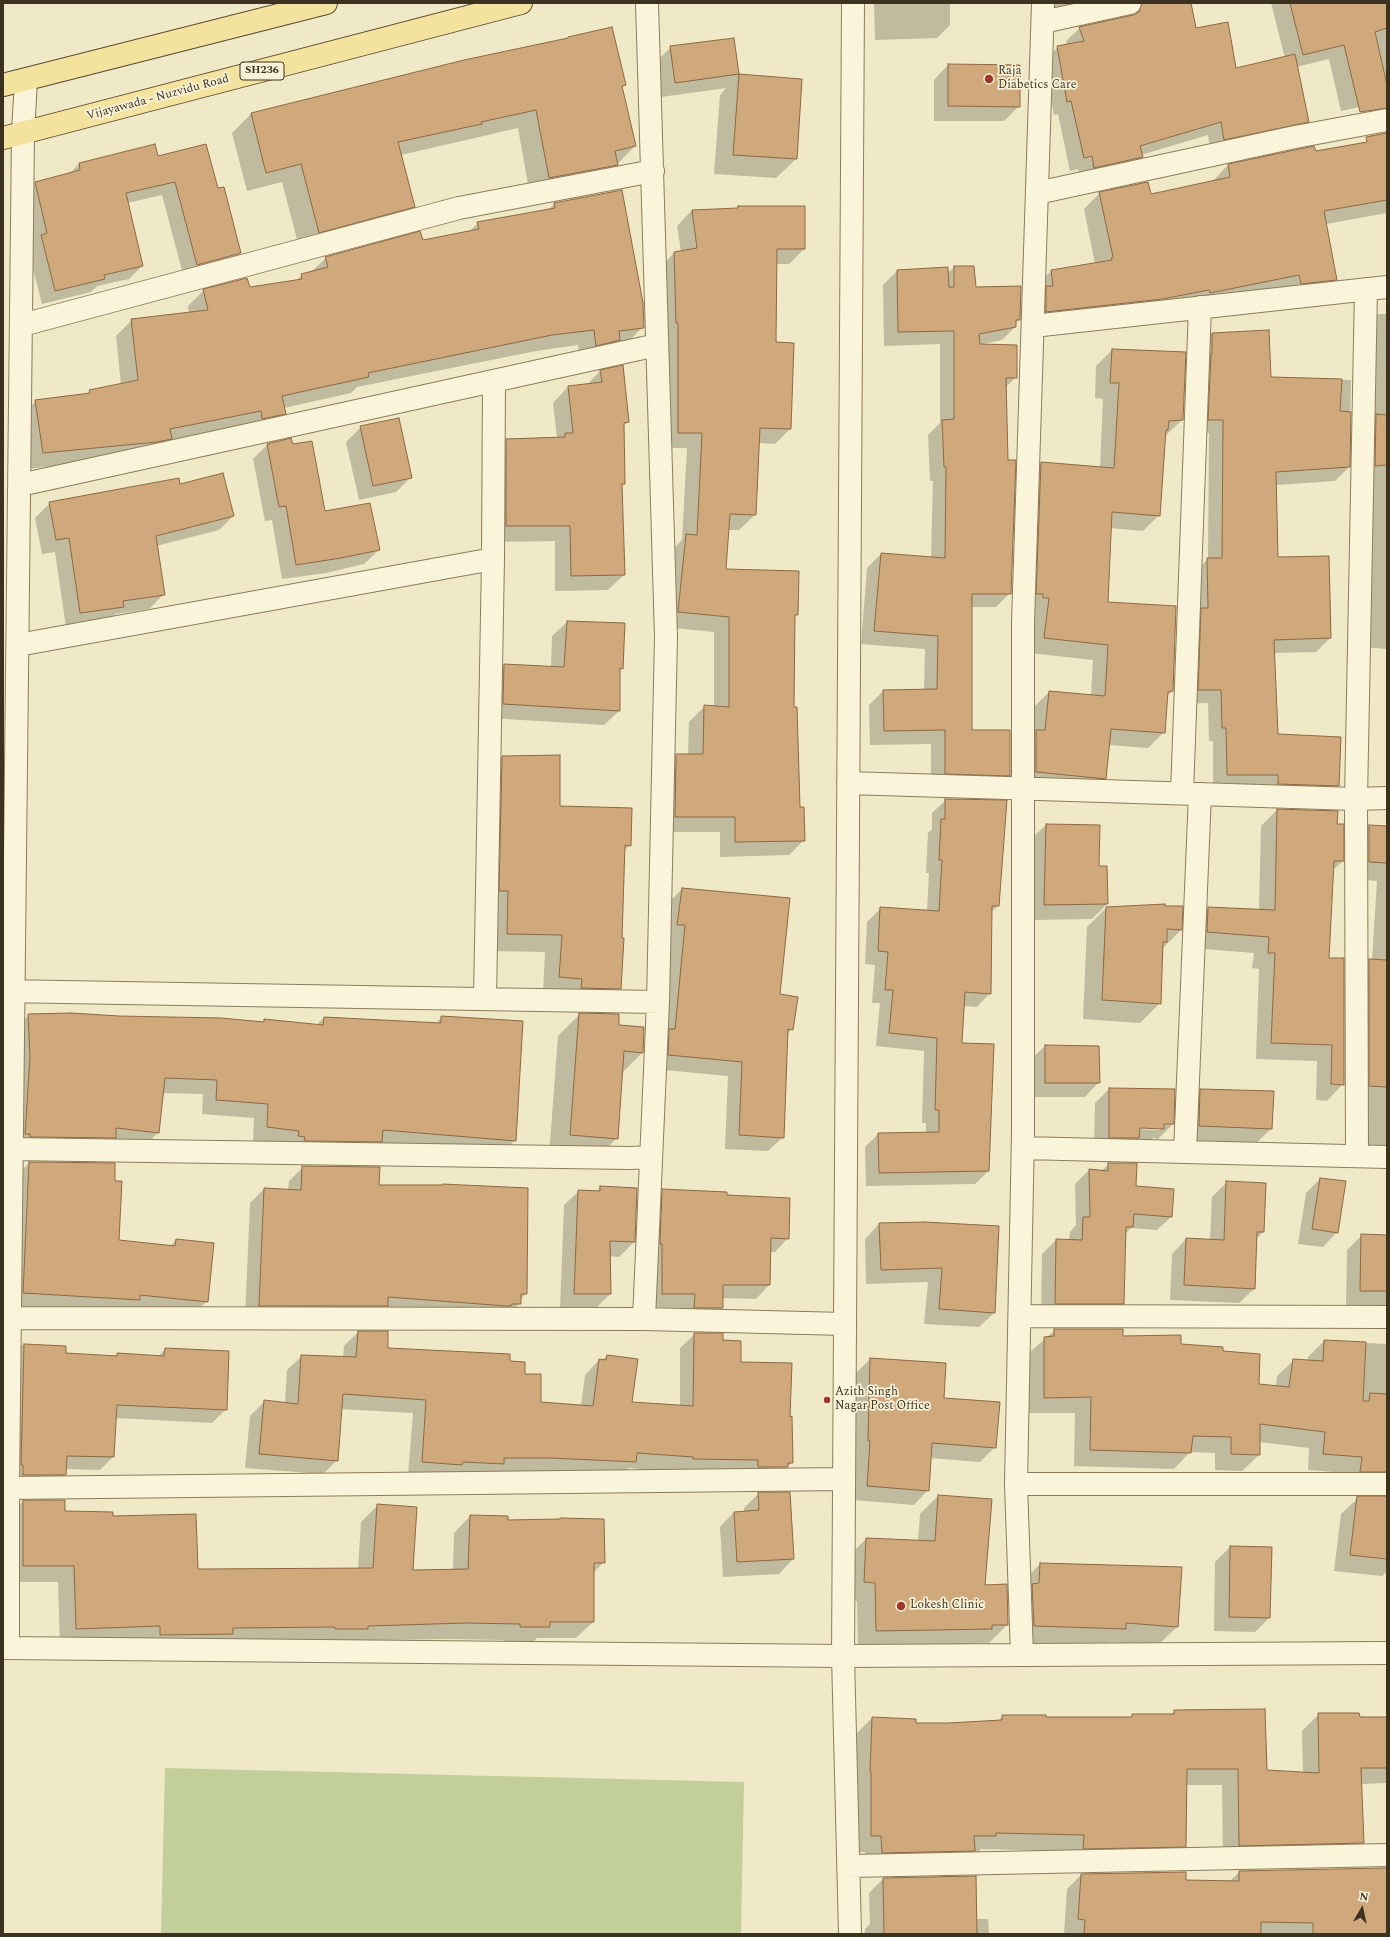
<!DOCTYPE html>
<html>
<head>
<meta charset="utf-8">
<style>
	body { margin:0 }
	#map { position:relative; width:1390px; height:1937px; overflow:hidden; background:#f0e9c7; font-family:Spectral,serif }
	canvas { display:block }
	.frame { position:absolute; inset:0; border:4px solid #3d3120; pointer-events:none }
	.north { position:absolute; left:1342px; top:1889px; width:40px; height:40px; -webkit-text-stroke:3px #f7f2d7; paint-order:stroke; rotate:9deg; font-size:11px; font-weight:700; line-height:16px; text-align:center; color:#3d3120 }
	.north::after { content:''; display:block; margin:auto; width:14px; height:18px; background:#3d3120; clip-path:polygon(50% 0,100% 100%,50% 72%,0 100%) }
</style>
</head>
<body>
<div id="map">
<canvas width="1390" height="1937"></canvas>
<div class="frame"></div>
<div class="north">N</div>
</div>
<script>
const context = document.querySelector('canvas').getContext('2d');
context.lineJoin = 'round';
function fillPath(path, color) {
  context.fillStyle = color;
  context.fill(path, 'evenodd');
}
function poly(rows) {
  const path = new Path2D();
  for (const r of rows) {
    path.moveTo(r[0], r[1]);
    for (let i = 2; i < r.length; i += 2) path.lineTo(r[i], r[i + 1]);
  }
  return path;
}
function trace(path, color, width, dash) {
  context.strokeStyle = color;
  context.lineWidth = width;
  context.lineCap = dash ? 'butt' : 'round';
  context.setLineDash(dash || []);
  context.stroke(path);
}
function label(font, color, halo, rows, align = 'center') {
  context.font = font + ' Spectral,serif';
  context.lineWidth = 3.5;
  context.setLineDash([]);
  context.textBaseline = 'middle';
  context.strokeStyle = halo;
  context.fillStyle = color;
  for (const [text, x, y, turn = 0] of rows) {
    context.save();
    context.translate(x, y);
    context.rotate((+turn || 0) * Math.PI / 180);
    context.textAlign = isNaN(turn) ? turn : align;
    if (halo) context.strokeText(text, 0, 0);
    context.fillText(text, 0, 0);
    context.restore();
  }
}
fillPath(poly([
	[165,1768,744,1782,741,1934,161,1934]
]), '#c3cf9a');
fillPath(poly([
	[874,3,950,3,950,25,937,38,875,40],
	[1053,3,1105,3,1057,17],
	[1271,3,1387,3,1387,90,1369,105,1341,111,1329,59,1296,67,1288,125,1275,139,1211,153,1208,135,1141,155,1142,157,1128,170,1081,181,1078,169,1070,171,1058,114,1054,115,1044,61,1058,47,1067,45,1066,41,1080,28,1196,29,1235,69,1285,58],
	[733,39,738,75,801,80,796,159,776,178,714,174,720,95,726,88,661,97,656,62,671,47],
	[464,61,625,85,622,88,635,146,598,184,530,196,518,128,401,155,413,207,394,226,300,251,282,182,247,191,232,133,251,114],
	[948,65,1019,106,1004,121,934,121,934,80],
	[1387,139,1387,213,1326,224,1336,280,1319,296,1030,328,1035,287,1051,271,1095,264,1084,209,1100,193,1150,195,1212,182,1228,165],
	[158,158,217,189,240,253,227,267,184,278,162,195,127,203,142,266,129,279,97,286,91,292,42,304,28,249,33,244,22,196,35,183,69,174,79,164],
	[554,204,643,327,627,343,580,361,578,345,536,351,357,387,351,393,284,408,285,413,269,429,140,458,27,469,20,417,36,401,87,394,90,391,121,385,116,336,132,320,189,313,188,306,204,290,249,288,296,281,302,275,311,272,326,258,469,232,478,223,548,210],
	[738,207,804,249,789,264,776,264,775,343,793,344,790,429,775,444,759,443,755,515,739,530,728,530,725,570,797,614,794,617,793,708,799,808,804,840,789,855,720,857,720,832,660,832,661,770,676,755,688,755,689,722,704,707,714,707,714,632,663,627,671,551,682,540,687,448,663,448,659,268,674,253,681,252,677,226,692,210,735,210],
	[954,267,975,288,1019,319,1016,323,1016,326,1002,340,982,344,1016,377,1005,388,1010,593,996,607,971,607,971,731,1009,775,995,789,931,787,931,744,870,745,869,705,883,691,924,690,925,649,861,644,867,568,881,554,931,558,933,481,930,481,928,435,940,423,940,344,884,346,883,285,897,271,947,274],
	[1378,314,1387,314,1387,649,1363,647,1365,328],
	[1268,331,1270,378,1351,380,1349,467,1335,481,1276,485,1277,558,1330,638,1316,652,1273,653,1277,735,1338,786,1324,799,1213,789,1213,741,1209,741,1208,703,1185,704,1194,573,1208,559,1209,433,1195,433,1198,348,1212,334],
	[1112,350,1185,353,1182,420,1165,436,1159,515,1143,531,1110,528,1107,603,1172,691,1166,697,1164,732,1148,748,1108,745,1105,778,1089,794,1020,788,1033,708,1049,692,1091,696,1093,660,1029,653,1025,479,1041,463,1100,468,1103,399,1095,398,1096,366],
	[600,371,628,422,623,426,624,484,621,487,624,575,608,590,555,591,555,541,490,542,491,455,507,440,557,438,553,403,568,387,587,385],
	[361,427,411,477,396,492,359,500,346,442],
	[268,444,324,512,379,550,364,564,326,573,282,579,272,520,265,521,253,459],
	[180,485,233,516,219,530,156,546,164,594,149,609,116,614,109,621,66,627,55,552,42,554,35,518,50,503],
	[567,622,622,668,619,671,619,711,604,725,489,718,489,680,504,665,551,667,552,636],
	[502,757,559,807,630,845,624,851,620,988,603,1005,543,994,545,952,490,951,485,773],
	[946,800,998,906,990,913,990,993,977,1007,963,1006,961,1044,988,1171,975,1184,866,1186,865,1147,878,1134,926,1133,926,1123,922,1123,924,1051,876,1046,880,1003,872,1003,875,965,865,964,867,922,881,908,927,911,929,873,926,873,928,833,932,829,932,813],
	[1277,810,1336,825,1343,861,1332,871,1328,959,1343,1084,1327,1101,1316,1100,1317,1061,1256,1059,1259,969,1252,968,1254,953,1191,948,1192,924,1208,908,1259,910,1261,826],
	[1046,825,1099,826,1098,867,1106,867,1107,904,1092,919,1030,920,1031,839],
	[1369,826,1387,827,1387,1148,1355,1147,1352,978,1369,960,1372,960,1377,881,1352,879,1352,844],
	[682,889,779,995,792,1029,786,1035,783,1137,768,1151,725,1149,728,1076,654,1069,662,1038,671,939,664,938,668,903],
	[1106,908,1181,930,1162,949,1160,1003,1140,1023,1083,1019,1087,927],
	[580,1014,618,1026,642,1053,622,1073,617,1138,595,1160,549,1156,558,1036],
	[29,1015,262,1023,264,1020,316,1025,324,1018,435,1024,442,1017,515,1140,501,1155,253,1142,254,1118,202,1114,203,1094,162,1093,158,1133,143,1147,11,1151,14,1030],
	[1045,1046,1099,1082,1085,1097,1031,1097,1030,1060],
	[1109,1089,1174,1090,1173,1124,1158,1139,1153,1138,1149,1143,1094,1152,1095,1103],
	[1135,1127,1160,1128,1160,1130,1135,1129],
	[1201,1090,1271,1129,1256,1143,1184,1140,1186,1105],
	[29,1163,114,1182,118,1241,170,1246,176,1240,207,1301,187,1321,3,1313,9,1183],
	[1109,1164,1171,1217,1157,1230,1131,1228,1125,1234,1123,1303,1109,1317,1041,1317,1042,1254,1056,1240,1069,1240,1070,1232,1076,1225,1075,1184,1089,1170,1101,1171],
	[303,1167,378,1186,526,1294,520,1299,520,1303,506,1317,245,1319,250,1203,264,1189,288,1191,289,1181],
	[1320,1179,1337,1232,1323,1247,1298,1244,1306,1193],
	[1227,1182,1263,1232,1256,1239,1254,1289,1239,1303,1170,1300,1172,1254,1186,1239,1210,1240,1212,1197],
	[600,1187,634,1242,619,1257,610,1256,610,1294,596,1308,560,1309,564,1205,579,1191,596,1192],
	[663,1190,726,1196,788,1238,775,1252,770,1252,769,1285,756,1299,722,1298,722,1308,709,1322,681,1321,681,1308,648,1307,649,1204],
	[925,1223,994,1313,979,1327,924,1324,928,1282,866,1284,865,1239,879,1224],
	[1362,1235,1387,1236,1387,1304,1386,1305,1346,1305,1347,1250],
	[1055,1330,1122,1337,1222,1351,1257,1385,1276,1386,1277,1376,1294,1360,1308,1361,1308,1357,1324,1341,1387,1344,1387,1571,1382,1576,1334,1571,1341,1514,1358,1498,1383,1498,1382,1494,1345,1487,1346,1473,1308,1470,1309,1448,1259,1442,1259,1455,1242,1471,1215,1470,1215,1453,1190,1452,1174,1469,1074,1466,1075,1413,1029,1413,1028,1354],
	[358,1332,387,1349,509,1362,524,1375,540,1403,581,1406,585,1375,599,1360,602,1360,607,1356,631,1403,680,1406,680,1348,695,1334,722,1341,789,1418,792,1462,773,1481,629,1468,621,1476,408,1475,413,1413,341,1409,337,1460,323,1474,245,1468,250,1416,264,1402,285,1403,287,1370,302,1356,343,1358,344,1346],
	[22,1345,65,1347,65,1354,115,1357,117,1354,158,1357,165,1349,226,1409,212,1423,115,1418,113,1457,100,1470,65,1469,65,1474,51,1488,10,1488,9,1359],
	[870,1359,943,1399,995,1447,980,1462,930,1458,928,1490,914,1505,853,1500,856,1455,853,1455,856,1373],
	[759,1493,793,1559,779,1574,723,1577,720,1527,734,1512,744,1512,744,1508],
	[938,1496,984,1586,1007,1625,989,1643,977,1643,973,1647,858,1649,857,1601,846,1600,848,1557,866,1539,918,1542,920,1514],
	[23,1501,64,1512,112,1517,197,1570,358,1569,361,1522,378,1505,412,1571,453,1570,454,1533,470,1516,507,1521,604,1562,593,1573,593,1622,576,1638,537,1638,532,1643,504,1643,504,1640,449,1639,60,1645,58,1582,7,1582,7,1518],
	[1230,1547,1269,1618,1255,1632,1214,1631,1215,1562],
	[1040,1564,1177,1627,1157,1646,1111,1642,1105,1648,1014,1645,1021,1583],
	[1175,1711,1266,1771,1303,1773,1302,1731,1319,1714,1387,1718,1387,1783,1361,1784,1363,1843,1347,1859,1223,1861,1222,1785,1185,1785,1185,1846,1169,1863,1068,1851,981,1849,979,1852,973,1852,958,1867,866,1869,865,1852,855,1852,856,1734,872,1718,915,1724,997,1722,1003,1716,1045,1718,1130,1718,1133,1715,1170,1715],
	[1239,1872,1367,1934,1064,1934,1067,1889,1081,1875,1229,1882],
	[975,1877,976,1919,988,1919,989,1934,865,1934,865,1929,870,1924,869,1893,883,1879]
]), '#0003');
const building = poly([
	[1142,3,1191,3,1196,28,1228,22,1236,68,1295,54,1309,122,1224,140,1221,122,1140,146,1143,157,1094,168,1092,156,1084,158,1071,101,1067,102,1057,46,1084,41,1079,27,1133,15,1139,12,1142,3],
	[1290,3,1387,3,1387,28,1375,32,1387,85,1387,108,1360,112,1344,45,1303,55,1290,3],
	[612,27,626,85,622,86,636,146,615,151,618,165,549,178,536,110,481,122,482,124,398,142,415,207,319,233,301,164,266,173,251,113,464,60,568,38,568,37,612,27],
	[734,38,739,74,675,83,670,46,734,38],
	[948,64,1020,65,1020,107,948,106,948,64],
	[739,74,802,79,797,159,733,155,739,74],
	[1387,133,1387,200,1324,211,1337,280,1301,284,1299,275,1210,293,1209,290,1162,299,1046,312,1046,286,1053,286,1051,270,1112,260,1111,258,1113,257,1099,192,1148,182,1151,194,1230,177,1228,164,1314,146,1316,151,1367,142,1366,137,1387,133],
	[155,144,158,156,206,144,218,188,224,187,241,253,197,265,175,182,126,193,143,266,104,275,105,279,55,291,41,235,47,233,35,182,80,170,79,163,155,144],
	[622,190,643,303,644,328,619,331,620,340,596,346,594,330,552,335,368,373,369,377,282,396,286,414,262,419,261,411,170,429,172,439,157,442,43,453,35,400,90,393,89,390,138,380,131,319,208,310,203,289,247,278,250,287,302,279,301,274,328,267,325,257,420,231,423,240,479,229,477,222,555,208,554,203,622,190],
	[738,206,805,206,805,249,777,249,776,342,794,343,791,429,760,428,756,515,730,514,726,569,799,571,798,615,795,615,794,707,797,707,800,807,804,807,805,841,735,842,735,817,675,817,676,754,703,754,704,705,729,707,729,617,678,612,686,534,697,535,702,433,678,433,678,323,676,323,674,252,697,248,692,210,738,208,738,206],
	[954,266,974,266,976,287,1021,286,1020,320,1016,320,1016,327,979,334,980,344,1017,345,1017,378,1006,378,1008,460,1016,460,1011,594,972,594,972,730,1010,730,1010,776,945,774,945,730,884,731,883,690,937,689,938,636,874,631,881,553,945,558,946,467,944,467,942,420,954,419,954,331,898,332,897,270,948,267,949,287,954,287,954,266],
	[1269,330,1271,377,1342,379,1340,411,1351,412,1350,467,1276,472,1278,557,1329,556,1331,638,1274,640,1278,734,1341,737,1339,786,1278,784,1278,775,1227,775,1226,728,1222,728,1221,690,1198,690,1201,608,1208,608,1207,558,1222,558,1223,420,1208,420,1211,354,1212,354,1212,333,1269,330],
	[1112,349,1186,352,1183,420,1169,421,1168,430,1166,430,1160,516,1112,512,1108,602,1176,606,1173,691,1168,692,1165,733,1111,729,1106,779,1036,772,1036,730,1045,730,1049,691,1105,696,1108,645,1044,638,1049,598,1043,598,1043,594,1036,594,1041,462,1114,468,1119,383,1110,383,1112,349],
	[623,365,629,422,624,423,625,484,622,484,625,575,571,576,570,526,506,526,506,439,565,437,565,433,573,433,568,386,602,382,600,370,623,365],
	[1376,414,1387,415,1387,465,1375,466,1376,414],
	[399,418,412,478,373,486,360,426,399,418],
	[291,438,293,444,312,441,325,511,370,503,380,550,341,558,296,565,286,506,279,507,267,444,291,438],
	[223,473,234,516,156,536,165,595,123,601,124,607,80,613,69,538,56,540,49,502,179,478,180,484,223,473],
	[567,621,625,623,623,669,620,668,620,711,503,704,504,664,564,667,567,621],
	[560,755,560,806,632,808,631,846,625,845,622,938,624,938,621,989,581,988,582,979,559,977,562,935,507,934,508,891,499,891,502,756,560,755],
	[945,799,1007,800,999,906,992,906,991,994,965,992,962,1043,994,1044,989,1171,879,1173,878,1133,939,1132,939,1110,935,1110,937,1038,889,1033,893,990,885,990,888,952,878,951,880,907,939,911,942,860,939,860,941,819,945,819,945,799],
	[1277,809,1338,811,1337,824,1344,824,1344,861,1334,861,1329,958,1344,958,1344,1085,1331,1084,1332,1045,1271,1043,1275,953,1268,953,1269,937,1207,932,1208,907,1275,910,1277,809],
	[1046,824,1100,825,1099,866,1107,866,1108,904,1044,905,1046,824],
	[1369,825,1387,826,1387,863,1369,862,1369,825],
	[682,888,790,898,780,994,798,997,793,1030,788,1029,784,1138,739,1135,742,1062,668,1055,669,1029,675,1029,685,925,677,925,682,888],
	[1165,904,1165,906,1183,906,1182,930,1167,929,1167,942,1163,942,1161,1004,1102,1000,1106,907,1165,904],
	[1369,959,1387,960,1387,1087,1369,1086,1369,959],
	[71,1013,119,1016,221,1018,264,1022,264,1019,323,1025,324,1017,441,1023,441,1016,523,1021,516,1141,383,1130,382,1142,304,1141,305,1137,298,1136,299,1131,267,1127,268,1104,216,1100,217,1080,165,1078,159,1133,116,1128,116,1138,30,1137,30,1134,25,1134,30,1057,28,1014,71,1013],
	[579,1013,619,1014,619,1025,644,1027,643,1053,624,1051,618,1139,570,1135,579,1013],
	[1045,1045,1099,1046,1100,1083,1045,1083,1045,1045],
	[1109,1088,1175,1089,1174,1124,1164,1124,1164,1129,1140,1128,1139,1138,1109,1138,1109,1088],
	[1200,1089,1274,1091,1272,1129,1199,1126,1200,1089],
	[29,1162,115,1163,115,1181,122,1181,119,1240,175,1246,176,1239,214,1243,208,1302,140,1295,140,1300,23,1293,29,1162],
	[1108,1163,1137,1163,1136,1186,1174,1189,1172,1217,1134,1214,1133,1227,1126,1227,1124,1304,1055,1304,1056,1239,1082,1240,1083,1217,1090,1217,1089,1169,1108,1171,1108,1163],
	[302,1166,380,1167,379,1185,442,1185,442,1184,528,1188,527,1294,521,1294,521,1304,512,1304,511,1306,506,1306,388,1297,388,1306,259,1306,264,1188,301,1190,302,1166],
	[1320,1178,1346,1181,1338,1233,1312,1229,1320,1178],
	[1226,1181,1266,1183,1264,1232,1257,1232,1255,1289,1184,1285,1186,1238,1224,1240,1226,1181],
	[600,1186,637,1188,635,1242,610,1241,611,1294,574,1294,578,1190,600,1191,600,1186],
	[662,1189,727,1192,727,1195,790,1198,789,1239,771,1238,770,1285,723,1285,723,1308,694,1308,695,1294,662,1294,662,1244,660,1244,662,1189],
	[925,1222,999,1226,995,1313,939,1309,942,1268,881,1270,879,1223,925,1222],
	[1361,1234,1387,1235,1387,1291,1360,1291,1361,1234],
	[1054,1329,1123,1329,1123,1336,1181,1335,1181,1344,1223,1347,1223,1351,1260,1354,1259,1384,1289,1387,1293,1359,1323,1361,1324,1340,1366,1342,1363,1401,1369,1401,1370,1393,1387,1394,1387,1472,1360,1472,1362,1457,1323,1454,1325,1432,1260,1424,1260,1455,1231,1454,1231,1437,1193,1436,1191,1453,1090,1450,1091,1397,1044,1398,1044,1337,1054,1336,1054,1329],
	[358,1331,388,1331,388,1348,510,1354,510,1361,525,1362,525,1374,541,1374,541,1402,593,1406,599,1359,606,1360,607,1355,638,1359,632,1402,693,1406,694,1333,723,1333,723,1340,741,1341,741,1362,792,1363,790,1417,792,1416,793,1463,788,1463,788,1467,758,1467,758,1460,693,1459,693,1457,637,1453,636,1462,551,1458,504,1458,504,1464,463,1462,462,1465,422,1462,426,1400,343,1394,338,1461,259,1454,264,1400,298,1404,301,1355,356,1357,358,1331],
	[24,1344,66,1346,66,1353,117,1356,117,1353,164,1356,165,1348,229,1351,227,1410,117,1405,114,1457,67,1456,66,1475,23,1475,23,1465,21,1465,24,1344],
	[870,1358,946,1363,944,1398,1000,1402,996,1448,932,1443,929,1491,867,1486,870,1441,868,1441,870,1358],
	[758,1492,790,1492,794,1559,737,1562,734,1512,759,1510,758,1492],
	[938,1495,992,1499,985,1585,1007,1584,1008,1625,992,1625,992,1629,876,1631,875,1583,864,1582,866,1538,935,1541,938,1495],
	[1357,1496,1387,1496,1387,1559,1350,1555,1357,1496],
	[23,1500,65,1500,65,1511,113,1512,113,1516,196,1514,198,1569,373,1568,377,1504,417,1507,413,1570,468,1569,470,1515,508,1516,508,1520,560,1519,560,1518,604,1519,605,1563,594,1563,594,1622,550,1622,550,1627,520,1627,520,1624,466,1623,368,1626,368,1629,335,1629,335,1627,233,1628,233,1634,160,1635,160,1626,76,1629,74,1566,23,1566,23,1500],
	[1230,1546,1272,1547,1270,1618,1229,1617,1230,1546],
	[1040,1563,1182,1567,1178,1627,1126,1623,1126,1629,1034,1626,1032,1584,1039,1583,1040,1563],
	[1265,1709,1267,1770,1319,1773,1318,1713,1359,1713,1360,1717,1387,1717,1387,1768,1361,1768,1364,1843,1239,1846,1238,1769,1187,1769,1186,1847,1083,1849,1084,1835,996,1833,996,1836,974,1836,975,1851,882,1853,881,1836,871,1836,871,1772,870,1772,872,1717,916,1719,916,1723,948,1723,1002,1720,1002,1715,1046,1715,1046,1717,1132,1717,1132,1714,1174,1714,1174,1710,1265,1709],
	[1387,1868,1387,1934,1313,1934,1313,1923,1261,1922,1261,1934,1084,1934,1085,1920,1078,1919,1081,1874,1186,1872,1186,1880,1239,1881,1239,1871,1387,1868],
	[976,1876,977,1934,884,1934,883,1878,976,1876]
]);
fillPath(building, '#cfa97c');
trace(building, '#8d6841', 1);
const minor = poly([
	[1043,22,1130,3],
	[1037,193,1295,137,1387,120],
	[22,325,459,208,653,171],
	[1033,326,1387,287],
	[20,485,657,345],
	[18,645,493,559,494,381],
	[848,783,1356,799,1387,798],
	[1182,793,1200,307],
	[3,991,658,1002,666,637,647,3],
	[485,999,493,559],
	[1023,1148,1387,1157],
	[12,1149,630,1158,650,1157],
	[1185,1152,1200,794],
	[1357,1156,1356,799,1366,289],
	[1020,1316,1387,1317],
	[9,1318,644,1319,845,1324],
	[644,1319,658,1002],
	[1016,1484,1387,1484],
	[8,1488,844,1479],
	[3,1648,843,1656,1387,1653],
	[8,1648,8,1488,23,133,26,80],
	[1022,1655,1016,1484,1023,1133,1023,623,1043,3],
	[849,1866,1387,1855],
	[850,1934,843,1656,853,3]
]);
const major = poly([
	[3,85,326,3],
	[3,138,521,3]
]);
trace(minor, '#8d7c5c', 24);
trace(major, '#5b4930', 24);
trace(minor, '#faf4db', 22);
trace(major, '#f3e39f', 22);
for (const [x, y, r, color] of [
	[989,79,5,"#9e372a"],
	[827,1400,4,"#9e372a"],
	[901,1606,5,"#9e372a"]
]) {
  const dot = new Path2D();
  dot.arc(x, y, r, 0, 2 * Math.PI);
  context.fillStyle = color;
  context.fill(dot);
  trace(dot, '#f7f2d7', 1.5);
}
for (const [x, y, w] of [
	[262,71,44]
]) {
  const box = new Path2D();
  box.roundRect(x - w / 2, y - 9, w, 18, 3);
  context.fillStyle = '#f7f2d7';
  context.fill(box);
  trace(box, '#3d3120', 1);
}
label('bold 11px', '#3d3120', null, [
	["SH236",262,71]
]);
label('12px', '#3d3120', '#f7f2d7', [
	["Raja",998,72],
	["Diabetics Care",998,86],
	["Azith Singh",835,1393],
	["Nagar Post Office",835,1407],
	["Lokesh Clinic",910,1606]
], 'left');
label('12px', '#3d3120', '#f7f2d7', [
	["Vijayawada - Nuzvidu Road",158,98,-15]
]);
</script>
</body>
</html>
